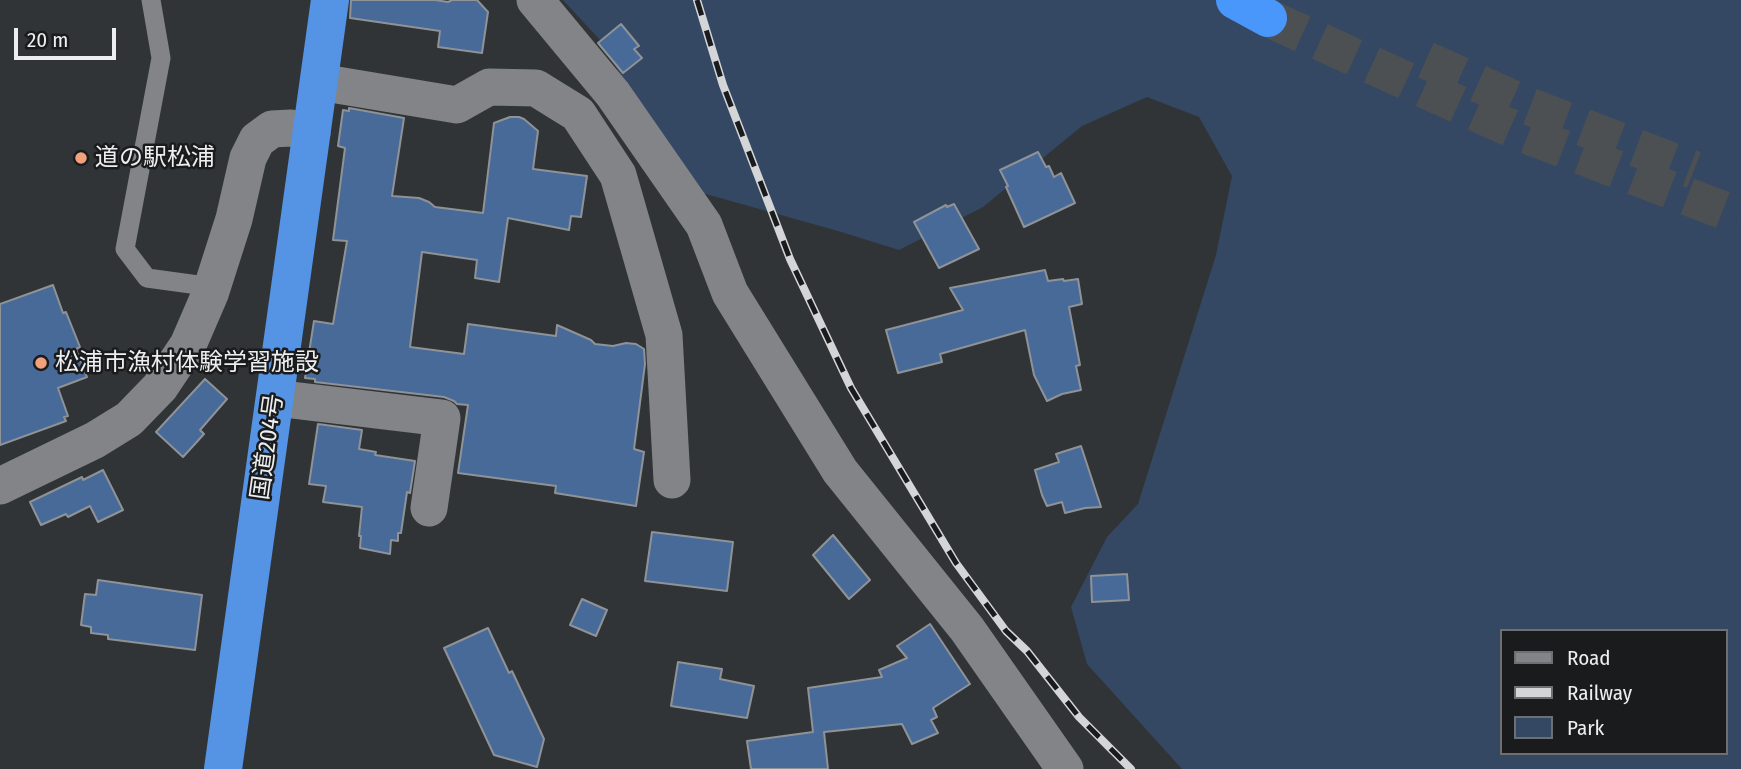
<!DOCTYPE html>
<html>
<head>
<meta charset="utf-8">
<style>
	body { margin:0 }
	#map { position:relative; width:1741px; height:769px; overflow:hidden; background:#313437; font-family:"Fira Sans Condensed",sans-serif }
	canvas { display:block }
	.legend { position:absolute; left:1500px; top:629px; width:228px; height:126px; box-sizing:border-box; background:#1a1b1c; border:2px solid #6e6f71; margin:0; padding:9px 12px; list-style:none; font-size:21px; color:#edeef0 }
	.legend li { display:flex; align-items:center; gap:14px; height:35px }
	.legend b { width:35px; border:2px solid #6e6f71 }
	.scale { position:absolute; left:14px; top:28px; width:102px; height:32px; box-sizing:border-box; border:4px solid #edeef0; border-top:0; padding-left:9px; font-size:21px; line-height:24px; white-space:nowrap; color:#edeef0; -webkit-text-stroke:5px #1a1b1c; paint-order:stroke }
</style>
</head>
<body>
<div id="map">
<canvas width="1741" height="769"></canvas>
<ul class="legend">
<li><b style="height:9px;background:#828488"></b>Road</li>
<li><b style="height:9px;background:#d4d5d7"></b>Railway</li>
<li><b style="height:19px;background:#344863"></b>Park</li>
</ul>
<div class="scale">20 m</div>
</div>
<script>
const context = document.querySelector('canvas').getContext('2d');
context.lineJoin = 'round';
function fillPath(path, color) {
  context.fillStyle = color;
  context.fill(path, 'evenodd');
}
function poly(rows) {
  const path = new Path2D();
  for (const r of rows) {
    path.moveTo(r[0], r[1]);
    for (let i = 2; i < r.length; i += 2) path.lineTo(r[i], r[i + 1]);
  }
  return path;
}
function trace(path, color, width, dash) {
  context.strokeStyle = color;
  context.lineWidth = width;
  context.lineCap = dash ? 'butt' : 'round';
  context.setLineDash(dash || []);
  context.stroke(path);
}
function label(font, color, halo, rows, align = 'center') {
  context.font = font + ' "Fira Sans Condensed","Noto Sans JP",sans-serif';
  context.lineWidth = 5;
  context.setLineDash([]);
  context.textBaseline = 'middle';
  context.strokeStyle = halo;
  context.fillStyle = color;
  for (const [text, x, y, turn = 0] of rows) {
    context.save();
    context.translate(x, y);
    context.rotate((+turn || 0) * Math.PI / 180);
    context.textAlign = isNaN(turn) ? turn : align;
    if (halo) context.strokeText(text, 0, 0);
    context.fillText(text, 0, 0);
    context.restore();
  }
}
fillPath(poly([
	[563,0,1741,0,1741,769,1182,769,1087,664,1071,607,1107,537,1138,504,1216,255,1232,176,1199,117,1147,97,1082,126,983,207,899,250,838,231,688,189,600,40],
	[1501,631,1725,631,1725,753,1501,753]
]), '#344863');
const building = poly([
	[351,0,435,0,448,2,452,0,477,0,488,12,482,53,438,47,440,31,350,18,351,0],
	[621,24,639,46,634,49,642,58,623,73,598,43,621,24],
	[349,108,404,118,392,196,419,198,429,202,435,207,483,213,494,123,510,117,519,117,524,119,538,131,533,169,587,176,581,217,571,216,569,230,508,218,499,282,475,278,477,260,422,252,410,347,464,354,468,324,556,336,557,325,591,340,595,344,613,346,626,343,636,344,644,349,645,364,634,449,644,452,636,506,555,493,556,486,458,473,468,405,457,404,454,401,444,397,315,382,315,379,305,378,314,321,333,324,347,241,333,240,345,148,338,146,343,110,349,111,349,108],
	[1038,152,1046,167,1049,166,1054,177,1061,173,1075,203,1024,227,1006,187,1008,186,1000,170,1038,152],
	[954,204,979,249,939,268,914,222,946,205,947,207,954,204],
	[1045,270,1048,281,1063,279,1064,281,1078,279,1082,304,1069,307,1080,365,1076,366,1081,390,1062,394,1047,401,1034,375,1025,330,940,354,942,362,898,373,886,330,963,310,950,288,1045,270],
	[53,285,63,313,66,312,80,347,76,349,87,377,58,388,68,416,64,417,66,421,0,445,0,304,53,285],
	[205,379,227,399,200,430,204,434,183,457,156,432,205,379],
	[318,424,362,430,359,449,376,452,375,455,415,461,410,493,407,492,401,533,398,533,398,541,391,540,390,554,360,548,361,536,359,536,362,507,323,502,326,486,309,484,318,424],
	[1081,446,1101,507,1085,508,1065,513,1062,502,1047,506,1042,495,1035,470,1059,462,1056,454,1081,446],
	[103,470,123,510,98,522,90,506,68,517,66,514,41,525,30,502,82,477,83,480,103,470],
	[652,532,733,542,727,591,645,581,652,532],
	[833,535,870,580,849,599,813,555,833,535],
	[1127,574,1129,600,1092,602,1091,576,1127,574],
	[98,580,202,595,195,650,108,639,108,635,91,633,91,627,81,625,85,594,96,595,98,580],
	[582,599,607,610,596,636,570,625,582,599],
	[930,624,970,684,933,708,937,717,931,720,938,733,912,744,902,724,824,732,828,769,751,769,747,741,813,732,808,688,882,677,879,670,907,658,897,646,930,624],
	[488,628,509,673,512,671,544,739,537,767,494,755,444,648,488,628],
	[678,662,722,669,720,679,754,686,747,718,671,706,678,662]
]);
fillPath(building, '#476a98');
trace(building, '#8f9296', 2);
trace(poly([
	[1268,18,1517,131,1741,217],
	[1426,60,1528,106,1694,170]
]), '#4d5053', 38, [38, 19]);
trace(poly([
	[151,0,161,58,125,249,147,278,213,287]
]), '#828488', 19);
trace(poly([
	[535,0,613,94,704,225,730,293,840,471,967,629,1065,769],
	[319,82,457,105,489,87,536,88,578,114,618,175,664,335,672,480],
	[275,398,442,418,429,508],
	[0,486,95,440,129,419,160,387,188,345,210,294,234,219,248,158,257,140,272,129,291,128,312,133]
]), '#828488', 37);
trace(poly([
	[223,769,330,0]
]), '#5593e5', 38);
trace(poly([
	[1235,0,1268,18]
]), '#4a97fc', 38);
const rail = poly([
	[697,0,723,85,790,259,851,388,956,563,1006,631,1027,651,1079,717,1131,769]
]);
trace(rail, '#d4d5d7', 8);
trace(rail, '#1a1b1c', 5, [16]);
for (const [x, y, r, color] of [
	[81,158,7,"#f1a17c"],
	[41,363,7,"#f1a17c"]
]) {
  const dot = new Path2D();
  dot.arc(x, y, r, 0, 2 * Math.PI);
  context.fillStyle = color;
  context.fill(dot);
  trace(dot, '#1a1b1c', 2.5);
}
label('24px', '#edeef0', '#1a1b1c', [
	["道の駅松浦",95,158],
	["松浦市漁村体験学習施設",55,363]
], 'left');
label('24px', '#edeef0', '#1a1b1c', [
	["国道204号",268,447,-82]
]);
</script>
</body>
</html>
